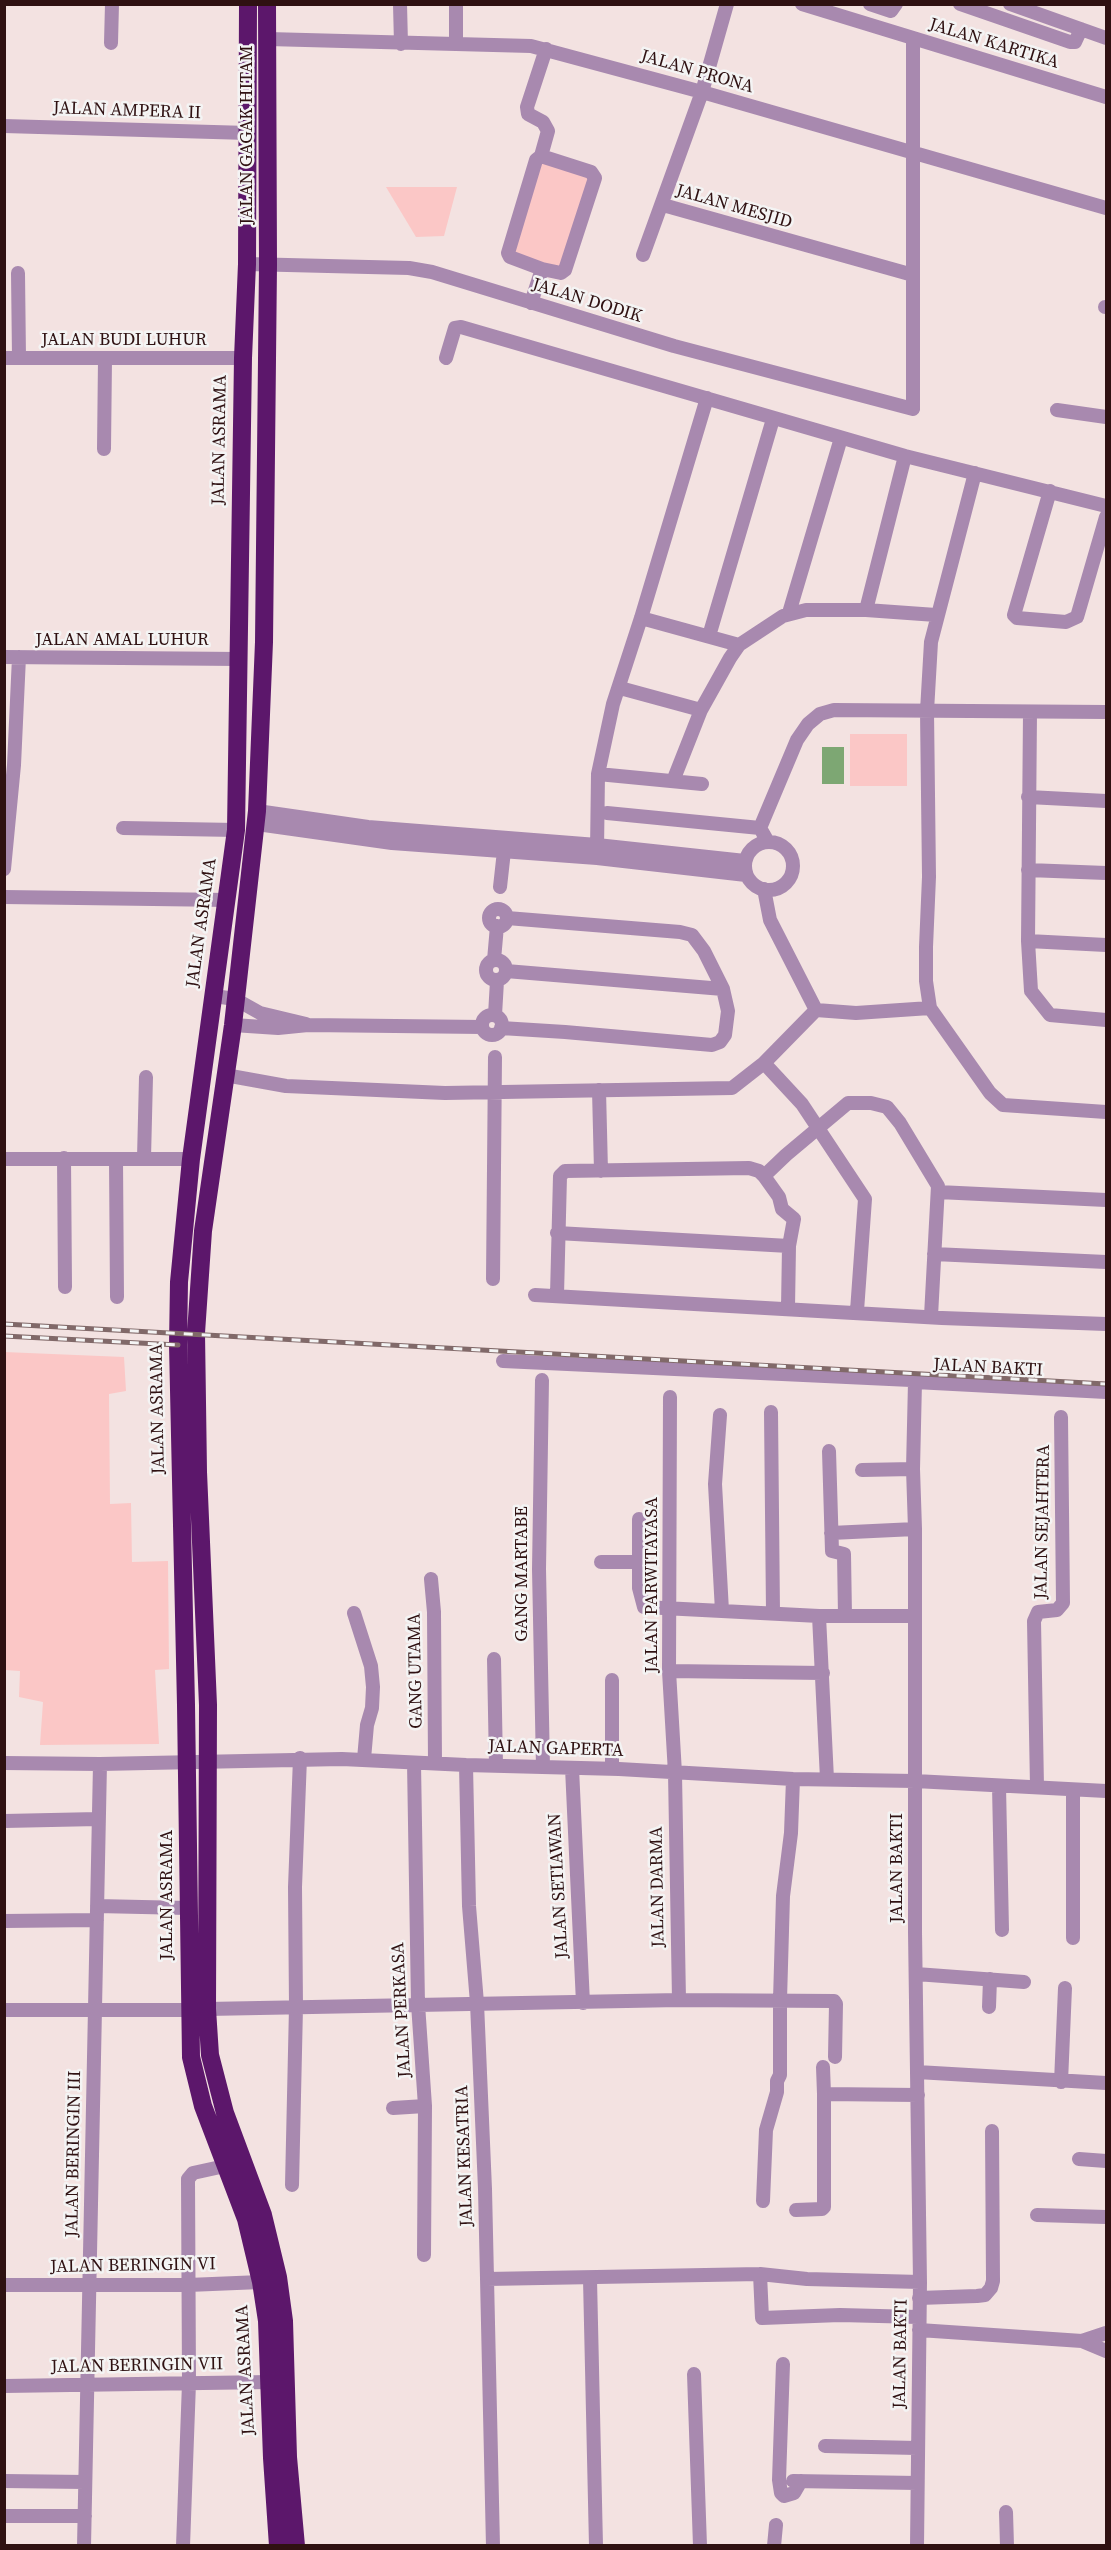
<!DOCTYPE html>
<html>
<head>
<meta charset="utf-8">
<style>
	body { margin:0 }
	#map { position:relative; width:1111px; height:2550px; overflow:hidden; background:#f3e2e1; font-family:"Source Serif 4",serif }
	canvas { display:block }
	.frame { position:absolute; inset:0; border:6px solid #2f1112; pointer-events:none }
</style>
</head>
<body>
<div id="map">
<canvas width="1111" height="2550"></canvas>
<div class="frame"></div>
</div>
<script>
const context = document.querySelector('canvas').getContext('2d');
context.lineJoin = 'round';
function fillPath(path, color) {
  context.fillStyle = color;
  context.fill(path, 'evenodd');
}
function poly(rows) {
  const path = new Path2D();
  for (const r of rows) {
    if (r.length === 3) {
      path.moveTo(r[0] + r[2], r[1]);
      path.arc(r[0], r[1], r[2], 0, 2 * Math.PI);
      continue;
    }
    path.moveTo(r[0], r[1]);
    for (let i = 2; i < r.length; i += 2) path.lineTo(r[i], r[i + 1]);
  }
  return path;
}
function trace(path, color, width, dash) {
  context.strokeStyle = color;
  context.lineWidth = width;
  context.lineCap = dash ? 'butt' : 'round';
  context.setLineDash(dash || []);
  context.stroke(path);
}
function label(font, color, halo, rows, align = 'center') {
  context.font = font + ' "Source Serif 4",serif';
  context.lineWidth = 5;
  context.setLineDash([]);
  context.textBaseline = 'middle';
  context.strokeStyle = halo;
  context.fillStyle = color;
  for (const [text, x, y, turn = 0] of rows) {
    context.save();
    context.translate(x, y);
    context.rotate((+turn || 0) * Math.PI / 180);
    context.textAlign = isNaN(turn) ? turn : align;
    if (halo) context.strokeText(text, 0, 0);
    context.fillText(text, 0, 0);
    context.restore();
  }
}
fillPath(poly([
	[542,161,591,176,562,269,514,254],
	[386,187,457,187,444,236,416,237],
	[850,734,907,734,907,786,850,786],
	[4,1352,124,1357,126,1391,109,1394,110,1504,131,1503,132,1562,168,1561,169,1669,155,1670,159,1744,40,1745,43,1702,19,1697,20,1671,5,1670]
]), '#fbc7c6');
fillPath(poly([
	[822,747,844,747,844,784,822,784]
]), '#7da773');
trace(poly([
	[400,4,401,44],
	[802,4,1106,97],
	[870,4,891,11,896,4],
	[960,4,1070,42,1075,42,1081,29],
	[1010,4,1106,38],
	[268,39,531,46,702,92,1106,208],
	[111,43,112,4],
	[456,43,456,4],
	[4,126,248,133],
	[541,156,548,131,543,122,528,114,527,107,546,49],
	[663,205,913,275],
	[643,255,702,92,727,4],
	[247,264,409,268,432,272,674,346,913,409,913,39],
	[18,273,19,358],
	[531,303,542,269,561,273,565,270,595,178,591,172,541,156,536,160,508,253,510,257,542,269],
	[1105,307,1106,307],
	[4,358,243,358],
	[446,358,455,328,461,327,905,456,1106,506],
	[1057,410,1106,417],
	[104,449,105,359],
	[1050,491,1014,615,1017,618,1066,622,1077,617,1106,517],
	[866,610,905,456],
	[789,613,841,438],
	[641,618,739,645],
	[709,636,773,419],
	[4,657,239,659],
	[620,688,701,710],
	[1030,713,1028,941,1031,991,1050,1015,1106,1020],
	[598,774,702,784],
	[673,781,701,710,730,658,739,645,783,616,806,610,866,610,936,615],
	[1028,797,1106,801],
	[257,811,368,827,597,845,745,861],
	[607,813,760,828],
	[257,824,392,843,597,858,746,875],
	[123,828,236,830],
	[768,842,760,828,797,740,808,724,820,714,834,710,1106,712],
	[769,866,24],
	[597,851,598,774,613,704,641,618,707,398],
	[4,869,14,765,19,657],
	[1028,870,1106,873],
	[500,887,504,851],
	[764,889,770,920,816,1010,856,1013,930,1008,990,1093,1003,1105,1106,1112],
	[4,897,227,900],
	[498,918,9],
	[1028,941,1106,945],
	[494,960,497,926],
	[496,970,10],
	[506,971,723,989],
	[214,996,235,999,260,1013,306,1024],
	[930,1008,926,981,926,947,929,877,927,711,931,642,975,473],
	[495,1015,497,981],
	[492,1025,10],
	[233,1025,278,1028,308,1025,482,1027],
	[501,1028,565,1032,712,1045,720,1042,725,1035,728,1011,723,989,704,951,692,935,680,932,507,918],
	[764,1063,802,1104,865,1199,857,1311],
	[225,1075,286,1086,445,1093,732,1088,764,1063,816,1010],
	[599,1090,601,1171],
	[64,1158,65,1287],
	[144,1158,146,1077],
	[4,1159,191,1159],
	[116,1159,117,1297],
	[764,1176,786,1155,848,1103,871,1103,887,1107,900,1123,938,1186,931,1316],
	[938,1192,1106,1200],
	[557,1233,789,1246],
	[934,1254,1106,1262],
	[493,1279,495,1057],
	[535,1295,942,1318,1106,1324],
	[557,1295,560,1176,565,1171,749,1168,759,1171,764,1176,779,1197,782,1209,794,1219,789,1246,788,1308],
	[503,1361,911,1380,915,1382,1106,1392],
	[542,1380,539,1569,543,1767],
	[915,1382,913,1469,915,1529,915,1932,920,2282,917,2546],
	[670,1397,669,1671,675,1773,679,2000],
	[771,1412,773,1613],
	[720,1415,715,1484,722,1611],
	[829,1451,832,1551,844,1554,845,1616],
	[862,1470,913,1469],
	[639,1519,639,1588,644,1607,819,1616,914,1616],
	[831,1533,915,1529],
	[601,1562,639,1562],
	[431,1579,434,1612,435,1763],
	[354,1613,371,1666,373,1687,372,1708,367,1725,364,1759],
	[819,1616,827,1779],
	[494,1659,496,1765],
	[669,1671,823,1673],
	[612,1680,612,1769],
	[4,1763,100,1764,342,1759,466,1765,619,1769,793,1779,915,1781,1106,1791],
	[414,1763,418,2004,425,2106,424,2255],
	[466,1765,469,1906,477,2003,485,2189,493,2546],
	[572,1768,583,2003],
	[999,1786,1002,1930],
	[1037,1787,1034,1621,1038,1612,1057,1610,1063,1603,1061,1417],
	[4,1821,98,1819],
	[97,1906,187,1908],
	[4,1921,97,1920],
	[1073,1938,1073,1790],
	[916,1974,1024,1982],
	[989,2007,990,1979],
	[207,2009,679,2000,834,2001,836,2004,835,2057],
	[4,2010,188,2010],
	[823,2067,824,2094],
	[917,2072,1106,2083],
	[1061,2082,1065,1988],
	[393,2108,425,2106],
	[1079,2159,1106,2161],
	[292,2185,296,2007,295,1887,300,1758],
	[763,2201,766,2130,777,2092,777,2081,780,2075,780,2000,783,1896,791,1833,793,1779],
	[796,2210,822,2209,824,2207,824,2094,918,2095],
	[1037,2215,1106,2217],
	[760,2274,762,2318,840,2315,918,2317],
	[487,2279,760,2274,807,2279,920,2282],
	[590,2279,596,2546],
	[4,2285,188,2285,261,2282],
	[919,2298,977,2296,985,2295,991,2288,993,2281,992,2131],
	[919,2330,1082,2341,1106,2333],
	[1082,2341,1106,2351],
	[783,2364,779,2480,781,2493,784,2496,794,2493,801,2481],
	[694,2374,700,2546],
	[4,2386,270,2382],
	[825,2446,917,2448],
	[4,2481,85,2482],
	[793,2481,917,2483],
	[1006,2512,1007,2546],
	[4,2516,85,2516],
	[84,2546,100,1764],
	[183,2546,189,2383,188,2179,193,2173,225,2166],
	[774,2546,776,2525]
]), '#a889af', 14);
trace(poly([
	[248,4,247,264,243,358,236,830,191,1159,179,1282,178,1345,186,1705,191,2057,203,2106,246,2219,261,2282,267,2321,272,2458,278,2546],
	[267,4,268,265,264,642,257,811,233,1025,203,1231,196,1333,198,1472,208,1705,207,2009,210,2055,225,2113,263,2215,278,2277,284,2321,288,2457,296,2546]
]), '#5c176b', 18);
const rail = poly([
	[4,1324,1106,1384],
	[4,1336,178,1345]
]);
trace(rail, '#816969', 5);
trace(rail, '#f4f4f4', 3, [9]);
label('18px', '#2f1112', '#f4f4f4', [
	["JALAN KARTIKA",994,44,17],
	["JALAN PRONA",697,72,16],
	["JALAN AMPERA II",127,111,2],
	["JALAN GAGAK HITAM",247,135,-90],
	["JALAN MESJID",734,207,16],
	["JALAN DODIK",587,301,17],
	["JALAN BUDI LUHUR",124,340],
	["JALAN ASRAMA",220,440,-89],
	["JALAN AMAL LUHUR",122,640],
	["JALAN ASRAMA",202,923,-82],
	["JALAN BAKTI",988,1368,3],
	["JALAN ASRAMA",158,1409,-91],
	["JALAN SEJAHTERA",1043,1522,-89],
	["GANG MARTABE",522,1574,-90],
	["JALAN PARWITAYASA",652,1585,-90],
	["GANG UTAMA",416,1671,-91],
	["JALAN GAPERTA",556,1749,2],
	["JALAN BAKTI",897,1868,-90],
	["JALAN SETIAWAN",559,1886,-93],
	["JALAN DARMA",658,1887,-91],
	["JALAN ASRAMA",167,1895,-90],
	["JALAN PERKASA",402,2010,-93],
	["JALAN BERINGIN III",74,2154,-89],
	["JALAN KESATRIA",465,2156,-92],
	["JALAN BERINGIN VI",133,2266,-1],
	["JALAN BAKTI",901,2354,-89],
	["JALAN BERINGIN VII",137,2366,-1],
	["JALAN ASRAMA",246,2370,-93]
]);
</script>
</body>
</html>
